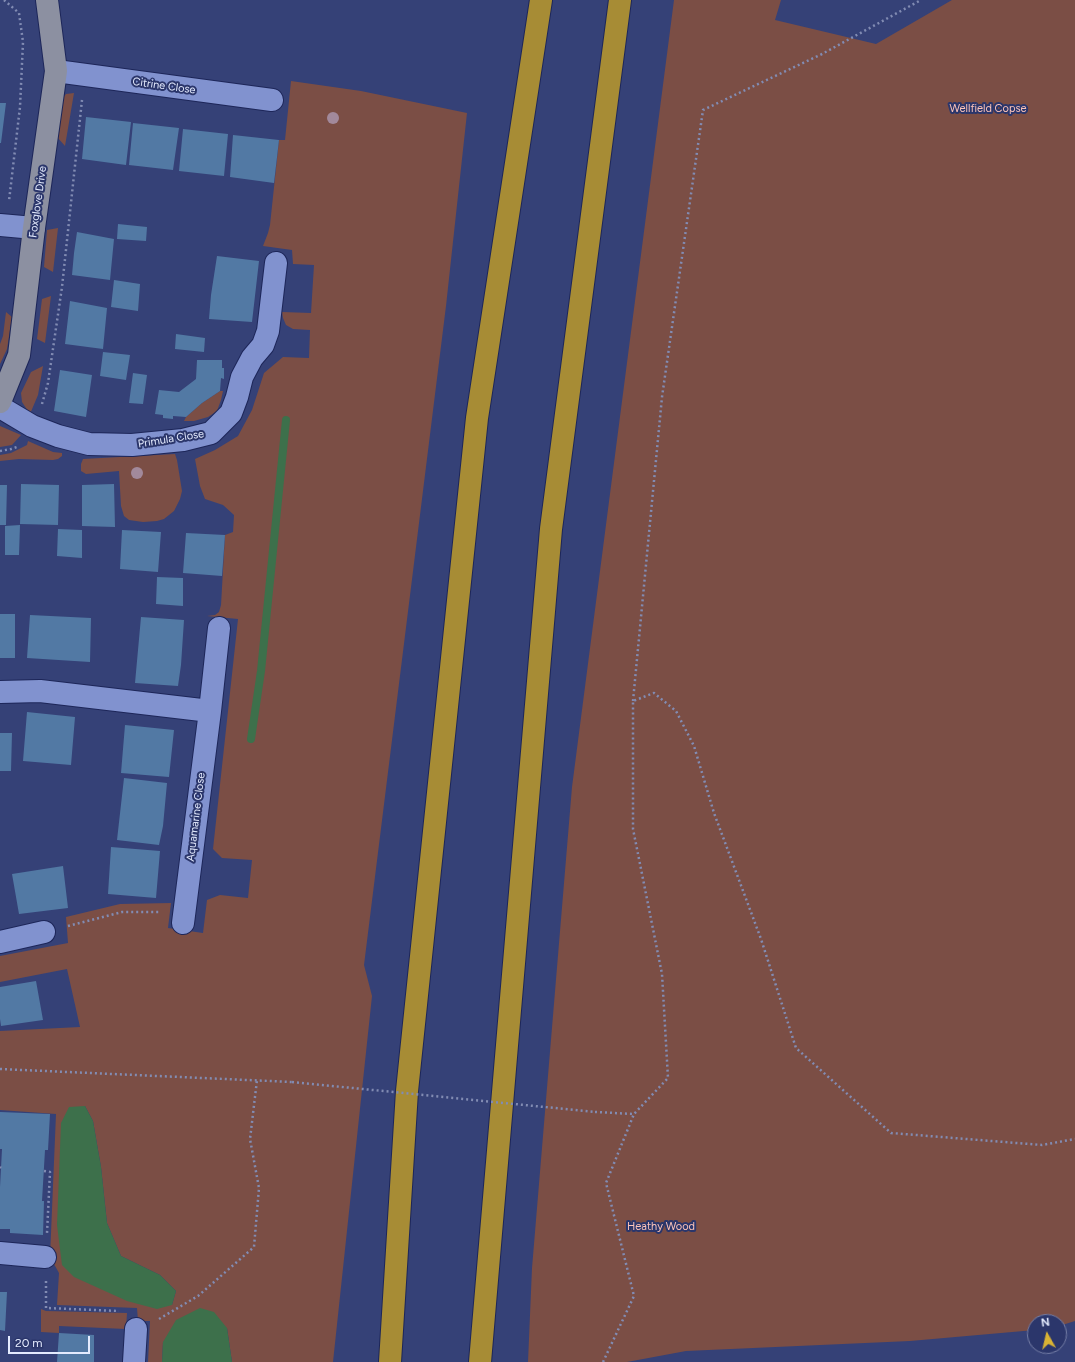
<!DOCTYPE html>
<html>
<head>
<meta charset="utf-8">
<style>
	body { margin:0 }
	#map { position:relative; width:1075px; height:1362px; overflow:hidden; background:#354177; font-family:Figtree,sans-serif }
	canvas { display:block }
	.north { position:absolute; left:1027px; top:1314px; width:40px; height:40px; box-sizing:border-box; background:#2b366b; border:1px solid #757ea6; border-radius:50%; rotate:352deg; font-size:11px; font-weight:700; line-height:16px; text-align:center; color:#e4ebfe }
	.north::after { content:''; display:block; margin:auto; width:14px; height:18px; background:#d9b334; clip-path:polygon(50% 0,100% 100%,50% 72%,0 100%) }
	.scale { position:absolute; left:8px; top:1336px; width:82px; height:18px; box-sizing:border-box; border:2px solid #e4ebfe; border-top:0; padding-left:5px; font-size:12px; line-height:14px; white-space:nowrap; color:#e4ebfe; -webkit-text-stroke:3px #2b366b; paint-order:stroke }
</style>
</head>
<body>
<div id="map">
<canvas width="1075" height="1362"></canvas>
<div class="north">N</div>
<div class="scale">20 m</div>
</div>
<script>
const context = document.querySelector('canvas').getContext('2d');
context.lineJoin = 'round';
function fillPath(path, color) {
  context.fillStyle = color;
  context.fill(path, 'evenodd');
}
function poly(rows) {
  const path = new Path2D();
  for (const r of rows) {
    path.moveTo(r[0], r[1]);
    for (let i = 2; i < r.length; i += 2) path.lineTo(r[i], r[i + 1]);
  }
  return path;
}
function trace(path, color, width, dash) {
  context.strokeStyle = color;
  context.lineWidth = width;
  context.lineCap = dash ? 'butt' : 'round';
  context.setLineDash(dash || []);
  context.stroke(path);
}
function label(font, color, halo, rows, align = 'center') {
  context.font = font + ' Figtree,sans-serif';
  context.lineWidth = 4;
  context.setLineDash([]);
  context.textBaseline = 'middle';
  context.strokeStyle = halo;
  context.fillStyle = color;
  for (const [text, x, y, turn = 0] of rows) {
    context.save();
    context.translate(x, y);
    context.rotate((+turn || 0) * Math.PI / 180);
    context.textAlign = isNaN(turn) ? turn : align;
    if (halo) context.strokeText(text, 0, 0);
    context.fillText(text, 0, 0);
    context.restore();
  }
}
fillPath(poly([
	[674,0,781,0,775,20,876,44,952,0,1075,0,1075,1321,1059,1326,1059,1322,1035,1322,1035,1330,910,1341,686,1351,627,1362,528,1362,532,1268,572,787],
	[291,81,361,91,467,113,446,306,364,965,372,996,333,1362,232,1362,227,1328,163,1342,162,1362,148,1362,150,1321,138,1321,137,1308,57,1305,59,1273,50,1257,56,1114,0,1110,0,1031,80,1027,67,969,0,982,0,956,68,943,66,917,120,904,171,903,168,928,203,933,207,900,220,895,248,898,252,860,222,858,213,849,238,619,207,616,215,615,219,612,221,605,225,535,233,532,234,515,223,505,205,499,200,486,195,459,215,450,238,436,252,410,264,373,283,357,309,358,310,330,293,329,286,325,283,318,282,312,311,313,314,265,293,264,292,250,263,246,268,233,270,225,279,140,285,140],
	[85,1106,93,1121,101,1167,107,1223,121,1256,160,1275,176,1291,172,1305,57,1225],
	[74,93,65,146,57,137,62,99,66,94],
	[58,228,53,272,44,267,47,230],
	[51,296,45,343,37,339,42,299],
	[6,312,12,317,7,349,0,364,0,344,3,336],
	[43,366,38,395,30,414,22,402,21,393,31,372],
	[220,391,223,391,221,400,217,411,208,417,194,421,184,421,186,417,202,403],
	[0,426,21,435,12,445,0,447],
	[28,441,53,452,62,453,62,456,58,459,53,460,19,459,0,461,0,455,11,453,27,445],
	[175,454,177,460,182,491,180,499,174,511,164,519,157,521,143,522,129,520,124,516,121,506,119,471,86,474,81,471,81,464,83,459],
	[41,1309,46,1311,127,1313,126,1329,59,1326,59,1333,41,1332]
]), '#7b4e45');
fillPath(poly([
	[85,1106,93,1121,101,1167,107,1223,121,1256,160,1275,176,1291,172,1305,157,1309,127,1301,74,1277,62,1265,57,1225,61,1123,69,1107],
	[200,1308,214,1312,227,1328,232,1362,162,1362,163,1342,176,1320]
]), '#3d704b');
trace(poly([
	[251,739,261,671,286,420]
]), '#3d704b', 8);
fillPath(poly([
	[0,103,6,103,1,143,0,143],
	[86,117,131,122,126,165,82,159],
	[133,123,179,128,173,170,129,165],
	[183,129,228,134,224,176,179,171],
	[233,135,279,140,274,183,230,177],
	[118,224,147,227,146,241,117,239],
	[77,232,114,239,110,280,72,275,74,253],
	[217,256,259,261,252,322,209,319,211,295],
	[114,280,140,284,138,311,111,307],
	[70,301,107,308,103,349,65,344],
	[176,334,205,338,204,352,175,349],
	[103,352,130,355,126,380,100,376],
	[197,360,222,360,222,368,224,368,224,379,221,378,220,391,202,403,186,417,173,416,173,419,163,418,163,415,155,414,159,390,179,392,196,379],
	[60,370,92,375,86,417,54,411],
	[133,373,147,375,143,404,129,403],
	[21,484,59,485,58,525,20,524],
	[114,484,115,527,82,526,82,485],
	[0,485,7,485,6,525,0,525],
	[20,525,19,555,5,555,5,526],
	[58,529,82,530,82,558,57,556],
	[122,530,161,532,158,572,120,569],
	[186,533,225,535,222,576,183,573],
	[157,577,183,578,183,606,156,604],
	[0,614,15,614,15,658,0,658],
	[30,615,91,618,90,662,27,658],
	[141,617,184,620,181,665,178,686,135,683],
	[27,712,75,717,71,765,23,761],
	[125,725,174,730,169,777,121,773],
	[0,733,12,733,11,771,0,771],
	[124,778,167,783,163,826,159,845,117,840],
	[111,847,160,851,156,898,108,894],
	[63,866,68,908,19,914,12,874],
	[36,981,43,1020,1,1026,0,1019,0,987],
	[0,1112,50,1114,48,1150,45,1150,42,1201,44,1201,43,1235,10,1233,10,1229,0,1229,0,1187,2,1149,0,1149],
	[0,1292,7,1292,5,1331,0,1330],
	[59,1333,94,1335,94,1362,57,1362]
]), '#5279a4');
const street = poly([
	[56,71,272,100],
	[0,225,34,228],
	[0,407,32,426,58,436,89,444,132,445,183,440,211,433,231,413,237,397,242,377,252,358,263,345,268,331,276,263],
	[0,692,40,691,210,711],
	[183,923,210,711,219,628],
	[0,942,44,932],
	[0,1253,45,1257],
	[134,1362,136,1329]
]);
const secondary = poly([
	[0,402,19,355,34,228,56,71,47,0]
]);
const highway = poly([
	[390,1362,407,1091,477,418,541,0],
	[480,1362,551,529,620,0]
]);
trace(street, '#1d2659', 24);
trace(secondary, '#1d2659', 24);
trace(highway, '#1d2659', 24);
trace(poly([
	[4,0,19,13,23,42,20,107,9,201],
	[42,404,48,383,62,287,82,100],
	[0,451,11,449,17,447],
	[633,701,662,397,703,110,822,54,921,0],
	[68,926,122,912,159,912],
	[0,1069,292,1082],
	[595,1112,634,1114,668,1078,662,974,633,829,633,701,654,693,676,711,694,746,714,813,761,939,796,1048,891,1133,1042,1145,1075,1139],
	[0,1167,1,1168],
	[44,1171,50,1172,47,1233],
	[46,1281,46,1308,119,1311],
	[159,1319,198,1296,254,1247,259,1188,250,1139,257,1080],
	[603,1362,634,1296,606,1183,634,1114]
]), '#828cb3', 2.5, [2, 3]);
trace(street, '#8192cf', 22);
trace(secondary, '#8c90a1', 22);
trace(highway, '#a78c35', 22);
trace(poly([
	[292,1082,595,1112]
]), '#828cb3', 2.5, [2, 3]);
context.fillStyle = '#a2899b';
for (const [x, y] of [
	[333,118],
	[137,473]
]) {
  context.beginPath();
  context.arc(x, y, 6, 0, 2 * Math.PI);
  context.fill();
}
label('11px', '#e4ebfe', '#2b366b', [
	["Citrine Close",164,86,8],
	["Foxglove Drive",38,202,-82],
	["Primula Close",171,439,-9],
	["Aquamarine Close",196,817,-83]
]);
label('11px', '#fcc4b9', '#2b366b', [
	["Wellfield Copse",988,109],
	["Heathy Wood",661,1227]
]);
</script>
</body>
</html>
